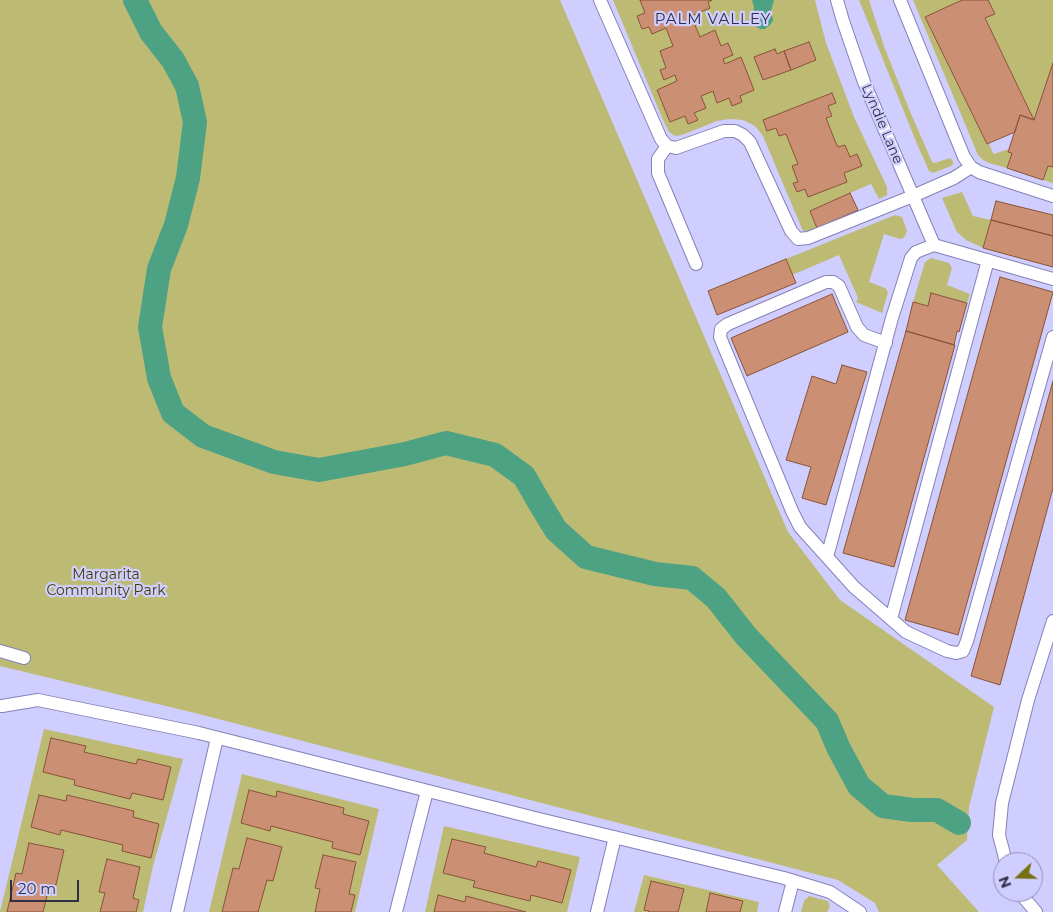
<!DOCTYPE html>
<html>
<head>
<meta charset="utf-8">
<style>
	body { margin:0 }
	#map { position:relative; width:1053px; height:912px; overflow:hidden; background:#d0cefe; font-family:Montserrat,sans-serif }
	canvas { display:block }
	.north { position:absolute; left:993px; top:852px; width:50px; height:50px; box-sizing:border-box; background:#d0cefe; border:1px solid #908eb4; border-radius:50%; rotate:249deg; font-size:14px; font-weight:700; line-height:20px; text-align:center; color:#2f2e45 }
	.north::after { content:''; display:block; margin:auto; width:18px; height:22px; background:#757012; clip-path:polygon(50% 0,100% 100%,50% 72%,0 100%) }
	.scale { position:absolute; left:10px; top:880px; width:69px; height:22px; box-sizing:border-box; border:2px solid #2f2e45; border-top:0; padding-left:6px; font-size:15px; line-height:18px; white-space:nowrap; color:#2f2e45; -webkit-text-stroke:4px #d0cefe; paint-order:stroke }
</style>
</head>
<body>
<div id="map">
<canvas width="1053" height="912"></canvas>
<div class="north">N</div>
<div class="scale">20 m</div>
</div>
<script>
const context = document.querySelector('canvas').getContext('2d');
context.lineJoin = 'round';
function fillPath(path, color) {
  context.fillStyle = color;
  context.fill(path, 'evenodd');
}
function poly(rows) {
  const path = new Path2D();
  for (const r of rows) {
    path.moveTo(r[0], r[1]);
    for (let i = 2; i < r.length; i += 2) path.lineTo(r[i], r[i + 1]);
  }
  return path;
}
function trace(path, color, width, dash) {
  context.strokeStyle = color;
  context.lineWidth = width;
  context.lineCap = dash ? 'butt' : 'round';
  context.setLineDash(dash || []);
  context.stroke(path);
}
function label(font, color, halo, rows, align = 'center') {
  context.font = font + ' Montserrat,sans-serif';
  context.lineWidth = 4.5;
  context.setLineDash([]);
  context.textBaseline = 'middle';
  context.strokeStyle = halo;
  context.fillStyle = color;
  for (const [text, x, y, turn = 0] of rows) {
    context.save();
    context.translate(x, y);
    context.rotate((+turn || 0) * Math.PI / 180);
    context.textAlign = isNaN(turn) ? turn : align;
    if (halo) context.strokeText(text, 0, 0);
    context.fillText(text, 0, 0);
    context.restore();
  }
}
fillPath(poly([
	[0,0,560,0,788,532,840,600,994,707,969,807,967,840,937,865,979,912,879,912,875,903,838,880,199,714,0,666],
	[613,0,815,0,826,43,854,117,887,187,887,195,879,199,871,184,850,193,810,211,817,228,809,231,803,231,763,136,755,126,743,120,730,119,717,121,682,135,675,136,669,132,663,120],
	[859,0,869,0,885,49,909,109,932,162,935,163,950,158,953,161,953,164,951,166,933,173,929,171,917,144],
	[913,0,962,0,925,17,987,144,989,144,993,153,994,154,1009,149,1008,152,1012,153,1007,168,989,163,983,160,978,155],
	[988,0,1053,0,1053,63,1034,120,985,18,994,14],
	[1048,166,1053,167,1053,183,1043,180],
	[962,192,973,216,991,220,983,248,966,240,957,232,942,198],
	[895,215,902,217,907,231,905,236,903,238,900,239,884,234,869,282,885,288,888,292,882,313,856,302,858,298,839,255,792,275,786,259],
	[931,258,949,263,952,268,947,285,970,294,967,303,931,293,928,306,913,302,925,262],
	[44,729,183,759,153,866,143,912,0,912],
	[242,774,379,809,355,912,209,912],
	[444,826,580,857,567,912,425,912],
	[644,875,759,902,757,912,634,912],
	[809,896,828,901,830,907,827,912,801,912,804,901]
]), '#bdba74');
fillPath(poly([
	[752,0,774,0,771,11,773,20,771,24,765,29,760,29,755,26,753,20,754,7]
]), '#4ca282');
trace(poly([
	[135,0,151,32,173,60,187,86,195,122,188,178,176,225,159,269,150,327,159,378,173,413,203,436,274,462,319,470,405,454,446,443,495,455,524,476,539,502,556,530,586,557,655,574,692,578,716,598,746,636,827,721,839,749,859,786,883,806,912,810,937,810,959,823]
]), '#4ca282', 24);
const building = poly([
	[640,0,712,0,708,2,710,8,691,16,700,37,715,30,721,46,728,43,733,55,723,59,725,64,741,57,754,90,740,96,742,102,732,106,729,98,717,103,713,91,701,96,706,108,694,113,698,120,688,124,685,116,670,122,657,90,677,81,675,75,664,80,660,70,666,68,660,51,673,46,666,28,652,34,649,27,642,29,637,16,645,13,640,0],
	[962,0,988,0,995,14,985,18,1034,120,1020,115,1015,132,987,144,925,17,962,0],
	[809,42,816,60,791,70,784,51,809,42],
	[775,49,777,54,784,51,791,70,763,80,754,57,775,49],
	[1053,63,1053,167,1048,166,1043,180,1007,168,1012,153,1008,152,1009,149,1020,115,1034,120,1053,63],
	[832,93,836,103,828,106,832,116,826,118,835,141,838,147,845,145,850,157,857,154,862,166,844,173,847,182,808,197,805,189,797,192,793,183,798,182,792,166,798,164,786,134,779,136,776,128,767,131,763,120,832,93],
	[850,193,858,210,817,228,810,211,850,193],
	[996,201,1053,215,1053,236,991,220,996,201],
	[991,220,1053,236,1053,267,983,248,991,220],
	[786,259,796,283,717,315,708,291,786,259],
	[1000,277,1053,292,958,635,905,620,1000,277],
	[931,293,967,303,959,332,957,331,954,345,906,331,913,302,928,306,931,293],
	[832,294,848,332,747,376,731,338,832,294],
	[906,331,955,345,894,567,843,553,906,331],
	[842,365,867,372,826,505,802,498,811,467,786,460,812,376,836,384,842,365],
	[1053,381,1053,488,1000,685,971,676,1053,381],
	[51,738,86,746,84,752,136,764,138,759,171,767,163,800,132,793,130,799,74,785,75,780,43,772,51,738],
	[249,790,276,797,277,791,344,808,343,814,369,821,360,855,332,848,333,842,271,826,270,831,241,823,249,790],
	[39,795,66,801,67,795,134,811,133,817,159,824,151,858,122,851,123,845,61,830,60,835,31,827,39,795],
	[247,838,282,847,273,881,267,880,258,912,222,912,233,868,239,869,247,838],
	[452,839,486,847,484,853,536,867,538,861,571,870,562,903,531,895,530,901,473,887,475,881,443,873,452,839],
	[29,843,64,850,56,885,50,884,43,912,7,912,16,873,22,874,29,843],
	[323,855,356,862,349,894,355,895,351,912,315,912,320,889,315,888,323,855],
	[107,859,140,867,133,898,139,900,136,912,100,912,105,893,99,892,107,859],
	[651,881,684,889,678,912,648,912,649,911,644,910,651,881],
	[710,893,743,901,740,912,706,912,710,893],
	[438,895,465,902,466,896,526,912,434,912,438,895]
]);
fillPath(building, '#cb9074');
trace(building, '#895338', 1);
const lane = poly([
	[600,0,661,139,667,146,676,148,724,131,735,131,743,135,750,142,791,231,798,239,808,238,913,196,954,178,971,167],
	[837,0,843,21,864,82,934,245],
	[900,0,964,157,971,167,979,172,1053,196],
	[667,146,658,159,658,173,696,264],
	[886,343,864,335,857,327,839,286,833,282,826,282,728,324,721,329,720,337,792,511,800,527,854,587,906,632,947,651,956,653,963,651,967,641,1053,337],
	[827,557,892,318,911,258,916,252,934,245,1053,279],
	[891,619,988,260],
	[0,651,24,658],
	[0,706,2,706,38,700,199,733,539,819,784,878,830,892,860,912],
	[1006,862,999,835,1002,803,1028,700,1053,621],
	[1019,892,1036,912],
	[177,912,217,738],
	[396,912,427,791],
	[597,912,615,837],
	[785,912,793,881]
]);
trace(lane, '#8481b8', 14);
trace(lane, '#fff', 12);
label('14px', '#2f2e45', '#d0cefe', [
	["Lyndie Lane",882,124,67]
]);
label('14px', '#413d00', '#d0cefe', [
	["Margarita",106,575],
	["Community Park",106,591]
]);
context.letterSpacing = '1px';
label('15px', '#2f2e45', '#d0cefe', [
	["PALM VALLEY",713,20]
]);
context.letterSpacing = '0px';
</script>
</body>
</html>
